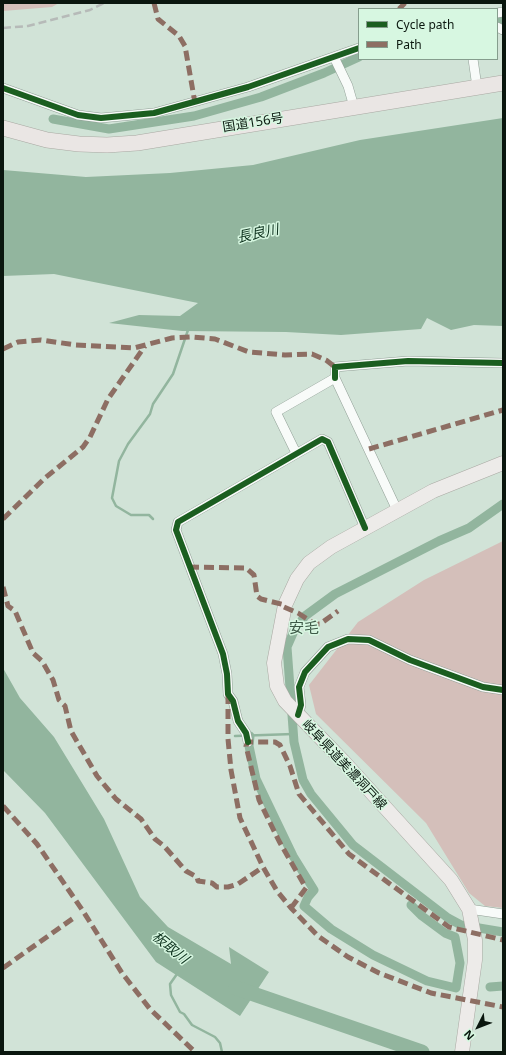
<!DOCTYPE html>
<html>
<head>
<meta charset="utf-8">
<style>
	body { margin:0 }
	#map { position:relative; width:506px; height:1055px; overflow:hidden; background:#d1e3d7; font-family:"Noto Sans",sans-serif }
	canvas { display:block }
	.frame { position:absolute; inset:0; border:4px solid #0a160e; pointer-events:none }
	.legend { position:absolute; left:358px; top:8px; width:140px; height:52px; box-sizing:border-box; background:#d7f7e1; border:1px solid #859d8d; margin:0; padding:5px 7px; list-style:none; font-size:12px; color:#0a160e }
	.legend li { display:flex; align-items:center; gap:8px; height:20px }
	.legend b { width:20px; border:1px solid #859d8d }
	.north { position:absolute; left:458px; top:1007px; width:40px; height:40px; -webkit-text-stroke:3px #d7f7e1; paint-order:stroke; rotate:228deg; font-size:11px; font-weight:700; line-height:16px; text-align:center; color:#0a160e }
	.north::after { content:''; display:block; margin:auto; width:14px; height:18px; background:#0a160e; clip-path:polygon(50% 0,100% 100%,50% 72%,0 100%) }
</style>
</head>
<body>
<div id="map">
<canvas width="506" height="1055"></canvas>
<div class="frame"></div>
<ul class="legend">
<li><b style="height:5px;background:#1b5e20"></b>Cycle path</li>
<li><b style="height:5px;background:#8d6e63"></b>Path</li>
</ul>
<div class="north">N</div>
</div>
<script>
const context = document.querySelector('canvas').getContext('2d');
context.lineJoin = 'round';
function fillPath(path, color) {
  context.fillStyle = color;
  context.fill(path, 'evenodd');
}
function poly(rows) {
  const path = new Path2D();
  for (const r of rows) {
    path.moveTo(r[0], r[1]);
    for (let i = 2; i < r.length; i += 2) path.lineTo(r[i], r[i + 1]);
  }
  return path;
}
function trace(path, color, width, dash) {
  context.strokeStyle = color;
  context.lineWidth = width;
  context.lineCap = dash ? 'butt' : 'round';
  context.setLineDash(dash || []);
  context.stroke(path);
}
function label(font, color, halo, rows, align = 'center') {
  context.font = font + ' "Noto Sans","Noto Sans JP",sans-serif';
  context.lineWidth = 3;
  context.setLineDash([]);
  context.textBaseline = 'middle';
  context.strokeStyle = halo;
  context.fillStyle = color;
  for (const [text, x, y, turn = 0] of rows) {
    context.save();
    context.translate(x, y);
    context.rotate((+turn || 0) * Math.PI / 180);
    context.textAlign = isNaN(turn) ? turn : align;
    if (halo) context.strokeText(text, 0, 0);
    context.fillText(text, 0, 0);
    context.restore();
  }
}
fillPath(poly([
	[3,3,59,3,52,7,3,11],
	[503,541,503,908,485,906,469,893,426,823,316,714,309,685,358,622,424,580]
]), '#d4bfba');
fillPath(poly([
	[503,118,503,326,474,325,451,330,427,318,421,329,341,335,286,332,182,331,109,323,139,315,180,316,198,303,54,274,3,276,3,170,86,177,170,173,253,165,360,140],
	[3,668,20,698,54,737,104,819,140,897,168,927,231,964,229,947,269,972,240,1016,156,962,45,813,3,770]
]), '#92b59e');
trace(poly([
	[153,519,149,515,131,515,116,506,112,498,119,461,128,444,150,414,153,404,173,374,188,330],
	[235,736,293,734],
	[177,974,170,984,171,995,180,1012,184,1014,192,1025,215,1037,220,1043,222,1052]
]), '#92b59e', 2.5);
trace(poly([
	[497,20,503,19],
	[53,119,109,129,194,116,261,97,324,73,359,57],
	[503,504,469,528,439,541,335,594,305,616,294,631,287,647,294,742,303,780,311,794,353,845,448,918,461,925,503,932],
	[250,736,249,746,256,779,293,856,314,890,308,897,304,906,331,929,373,955,427,981,456,988,460,963,455,937,445,933,422,916,411,905],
	[490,987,503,986]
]), '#92b59e', 9);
trace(poly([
	[236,988,422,1052]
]), '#92b59e', 15);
const minor = poly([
	[497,13,503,12],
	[497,27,503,30],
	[334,57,348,86,354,107],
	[473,59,477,87],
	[3,88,78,115,101,118,154,113,248,87,359,48],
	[335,378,335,367,408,361,503,363],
	[296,453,276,412,335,378,397,510],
	[298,715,301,705,299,687,305,672,328,647,348,639,369,640,410,660,483,687,503,690],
	[248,742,246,733,238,721,233,701,228,694,227,674,223,654,176,530,178,522,322,439,328,442,365,528],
	[469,909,503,914]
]);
const primary = poly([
	[462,1052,475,960,475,940,469,909,451,880,343,761,285,701,277,686,274,663,285,605,297,579,309,563,331,547,433,491,503,463]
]);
const trunk = poly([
	[3,128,47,140,79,144,107,145,137,143,503,83]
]);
trace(minor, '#919f96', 10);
trace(primary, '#a9a8a2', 15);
trace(trunk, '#a9a8a2', 16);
trace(minor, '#f8fbf9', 9);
trace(primary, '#edebe9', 14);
trace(trunk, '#eae6e4', 15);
trace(poly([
	[3,28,28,26,90,10,104,3]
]), '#b6bab8', 2.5, [8, 4]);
trace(poly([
	[154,3,158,19,179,36,185,46,195,103],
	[399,9,405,3],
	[3,349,18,342,41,340,76,345,134,348,172,338,192,337,215,339,249,352,285,355,312,354,326,360,335,367],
	[369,449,503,410],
	[3,519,45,478,83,447,90,437,108,399,145,346],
	[189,567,246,568,254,575,257,596,261,599,285,605],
	[3,587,8,606,15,611,33,653,42,661,53,680,59,700,65,706,71,731,97,776,116,799,141,819,155,839,164,846,186,871,197,877,198,881,212,883,217,887,228,887,238,884,263,867],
	[284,607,298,613,315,624,320,624,338,611],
	[228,694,228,739,231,770,240,818,263,867,277,891,291,908,318,936,348,957,379,973,431,993,503,1007],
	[3,806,37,844,83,911,122,973,150,1009,195,1052],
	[291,908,306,888,279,841,259,800,246,746,248,742,275,742,280,745,290,766,299,794,349,854,449,927,503,940],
	[3,968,75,917]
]), '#8d6e63', 5, [10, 5]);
trace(poly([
	[3,88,78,115,101,118,154,113,248,87,359,48],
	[335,378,335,367,408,361,503,363],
	[298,715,301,705,299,687,305,672,328,647,348,639,369,640,410,660,483,687,503,690],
	[248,742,246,733,238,721,233,701,228,694,227,674,223,654,176,530,178,522,322,439,328,442,365,528]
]), '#1b5e20', 6);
label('13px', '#0a160e', '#d7f7e1', [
	["国道156号",253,123,-9],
	["岐阜県道美濃洞戸線",344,765,47]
]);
label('italic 14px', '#0d311d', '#d7f7e1', [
	["長良川",258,234,-12],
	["板取川",170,948,39]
]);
label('15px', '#3e5a48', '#d7f7e1', [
	["安毛",304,629]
]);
</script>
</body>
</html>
